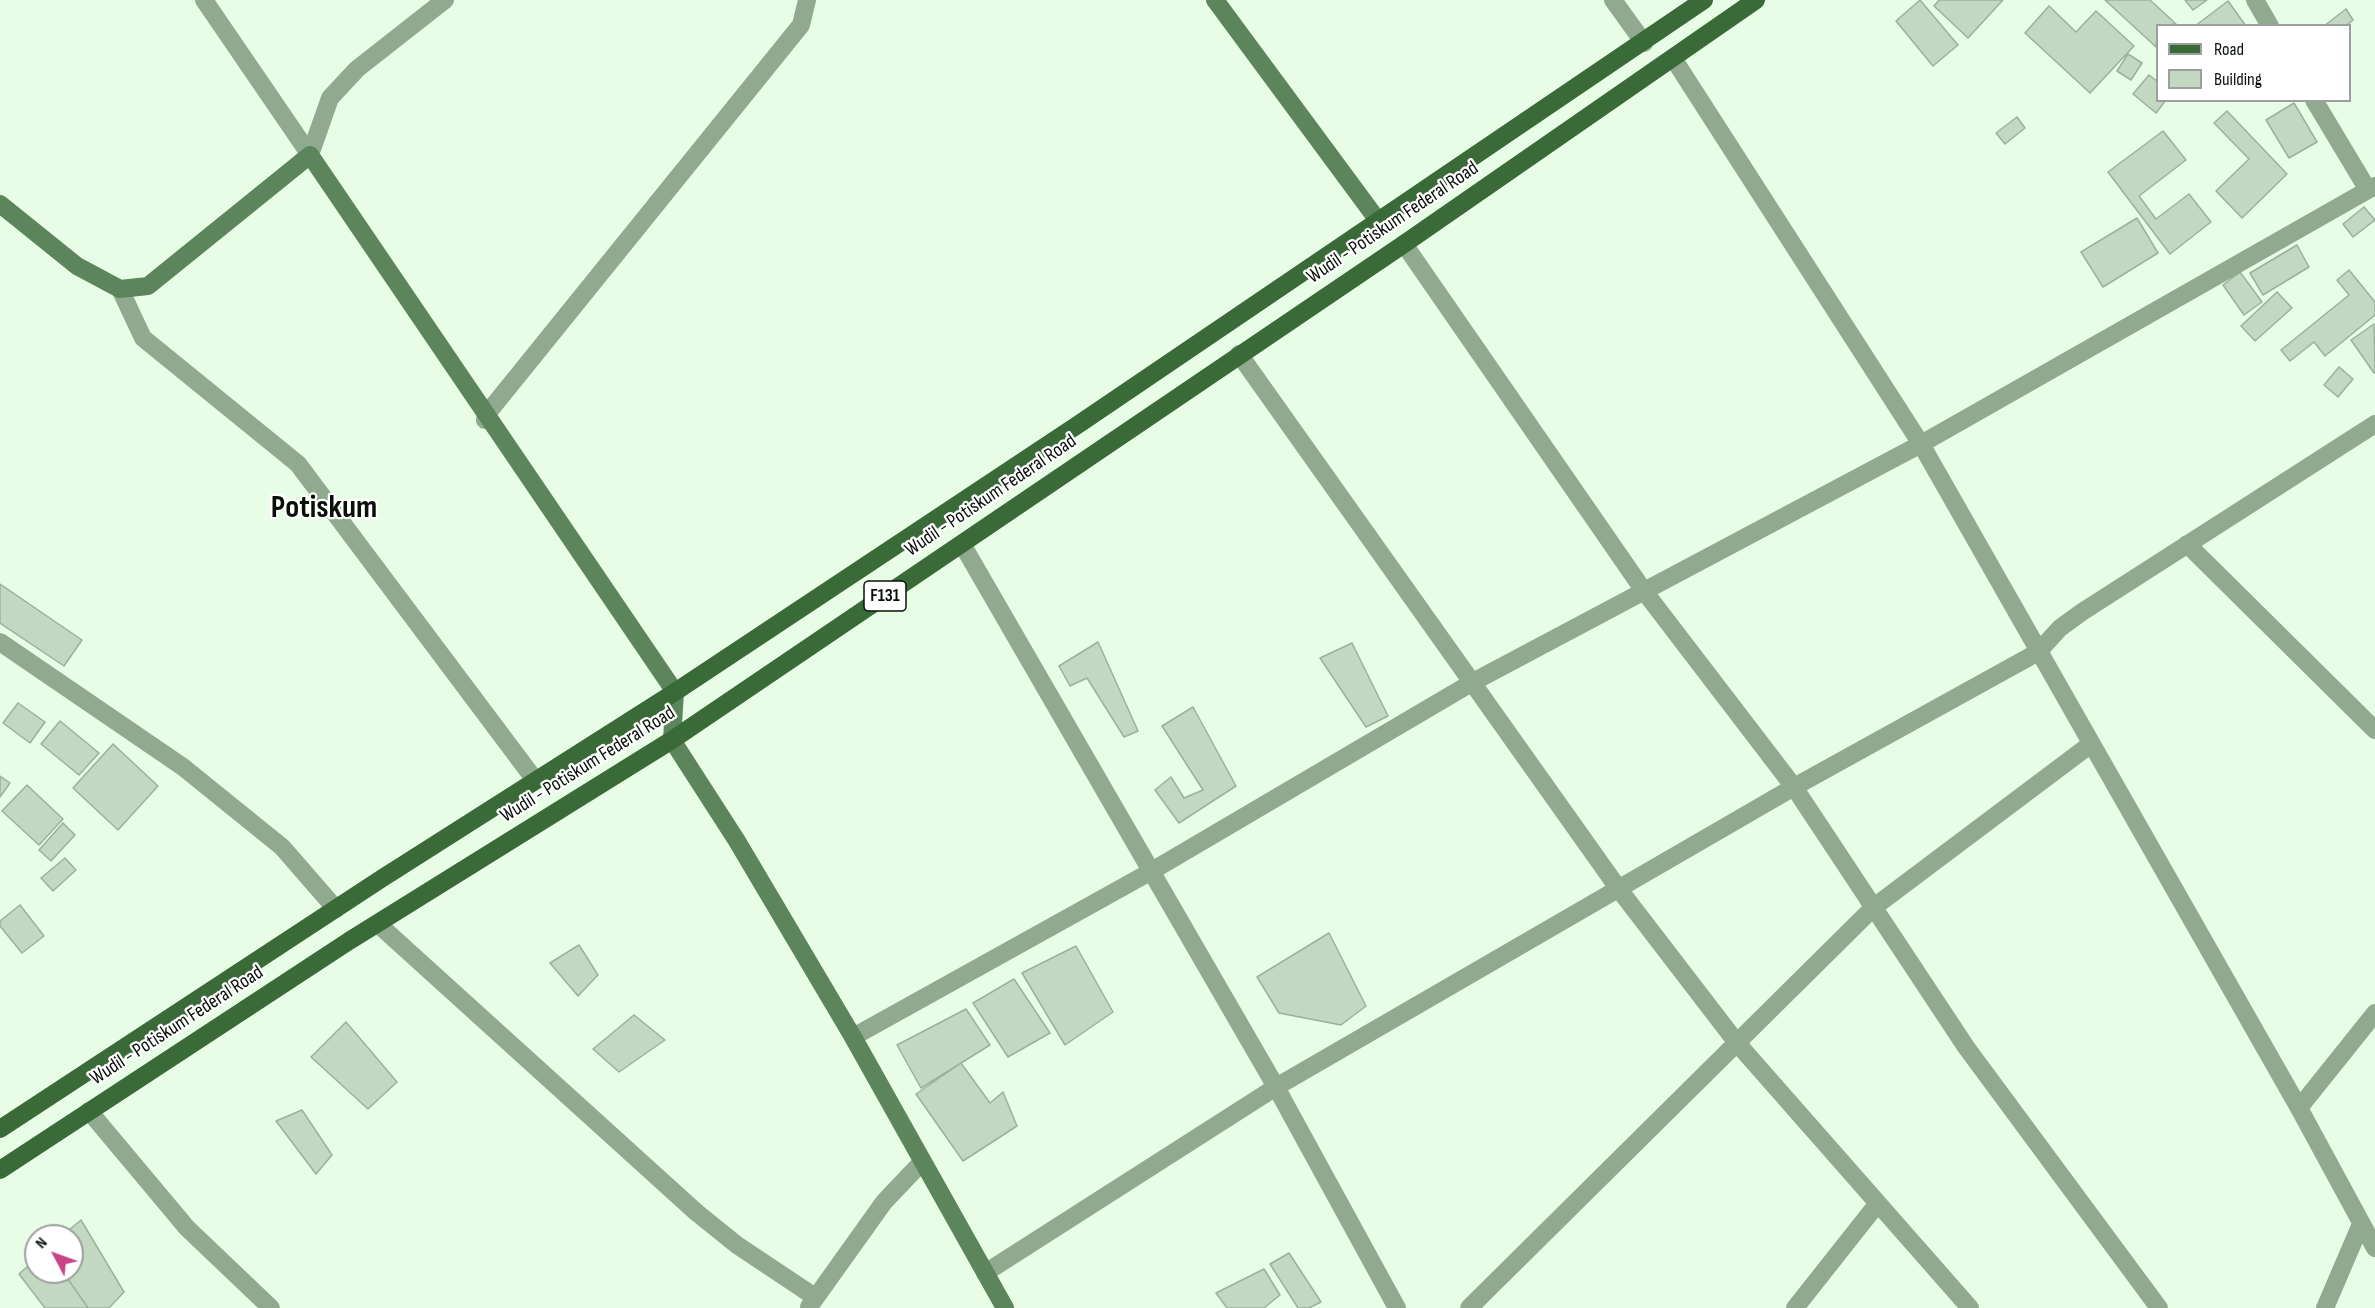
<!DOCTYPE html>
<html>
<head>
<meta charset="utf-8">
<style>
	body { margin:0 }
	#map { position:relative; width:2375px; height:1308px; overflow:hidden; background:#e7fde5; font-family:"Sofia Sans Condensed",sans-serif }
	canvas { display:block }
	.legend { position:absolute; left:2156px; top:24px; width:195px; height:78px; box-sizing:border-box; background:#fff; border:2px solid #9d9f9d; margin:0; padding:8px 10px; list-style:none; font-size:18px; color:#091009 }
	.legend li { display:flex; align-items:center; gap:12px; height:30px }
	.legend b { width:30px; border:2px solid #9d9f9d }
	.north { position:absolute; left:24px; top:1224px; width:60px; height:60px; box-sizing:border-box; background:#fff; border:2px solid #9d9f9d; border-radius:50%; rotate:311deg; font-size:16px; font-weight:700; line-height:24px; text-align:center; color:#091009 }
	.north::after { content:''; display:block; margin:auto; width:21px; height:27px; background:#c94385; clip-path:polygon(50% 0,100% 100%,50% 72%,0 100%) }
</style>
</head>
<body>
<div id="map">
<canvas width="2375" height="1308"></canvas>
<ul class="legend">
<li><b style="height:8px;background:#396a38"></b>Road</li>
<li><b style="height:16px;background:#c2d8c1"></b>Building</li>
</ul>
<div class="north">N</div>
</div>
<script>
const context = document.querySelector('canvas').getContext('2d');
context.lineJoin = 'round';
function fillPath(path, color) {
  context.fillStyle = color;
  context.fill(path, 'evenodd');
}
function poly(rows) {
  const path = new Path2D();
  for (const r of rows) {
    path.moveTo(r[0], r[1]);
    for (let i = 2; i < r.length; i += 2) path.lineTo(r[i], r[i + 1]);
  }
  return path;
}
function trace(path, color, width, dash) {
  context.strokeStyle = color;
  context.lineWidth = width;
  context.lineCap = dash ? 'butt' : 'round';
  context.setLineDash(dash || []);
  context.stroke(path);
}
function label(font, color, halo, rows, align = 'center') {
  context.font = font + ' "Sofia Sans Condensed",sans-serif';
  context.lineWidth = 4.5;
  context.setLineDash([]);
  context.textBaseline = 'middle';
  context.strokeStyle = halo;
  context.fillStyle = color;
  for (const [text, x, y, turn = 0] of rows) {
    context.save();
    context.translate(x, y);
    context.rotate((+turn || 0) * Math.PI / 180);
    context.textAlign = isNaN(turn) ? turn : align;
    if (halo) context.strokeText(text, 0, 0);
    context.fillText(text, 0, 0);
    context.restore();
  }
}
const building = poly([
	[1920,0,1958,45,1933,66,1896,21,1920,0],
	[1939,0,2003,0,1968,38,1934,6,1939,0],
	[2105,0,2150,0,2176,24,2158,26,2156,47,2105,0],
	[2185,0,2207,0,2193,10,2185,0],
	[2228,1,2246,26,2195,26,2228,1],
	[2049,6,2076,32,2096,11,2134,46,2090,93,2025,33,2049,6],
	[2346,9,2353,20,2346,26,2324,26,2346,9],
	[2128,54,2142,63,2131,80,2117,71,2128,54],
	[2149,75,2158,82,2158,100,2166,100,2156,113,2133,94,2149,75],
	[2294,103,2317,142,2289,158,2266,120,2294,103],
	[2227,111,2287,174,2242,218,2216,191,2249,159,2214,123,2227,111],
	[2017,117,2025,128,2005,144,1996,133,2017,117],
	[2163,131,2186,160,2139,196,2156,219,2189,194,2211,222,2170,254,2108,172,2163,131],
	[2364,207,2375,220,2353,237,2343,224,2364,207],
	[2137,218,2158,253,2103,287,2081,252,2137,218],
	[2297,245,2309,267,2263,295,2250,273,2297,245],
	[2349,270,2375,302,2375,315,2325,356,2314,342,2290,361,2281,350,2349,295,2337,280,2349,270],
	[2240,272,2262,302,2244,315,2223,285,2240,272],
	[2277,292,2292,308,2255,341,2241,326,2277,292],
	[2374,324,2375,372,2374,373,2351,340,2374,324],
	[2339,367,2353,379,2338,397,2324,385,2339,367],
	[0,584,82,640,64,666,0,623,0,584],
	[1098,642,1138,731,1124,737,1087,678,1070,686,1059,666,1098,642],
	[1352,643,1388,716,1366,727,1320,658,1352,643],
	[18,703,45,722,30,743,3,723,18,703],
	[1193,707,1236,786,1179,823,1155,790,1171,777,1184,798,1203,790,1162,726,1193,707],
	[60,721,99,753,79,775,41,744,60,721],
	[113,744,158,786,118,830,73,788,113,744],
	[0,776,10,783,0,797,0,776],
	[27,785,63,819,39,845,2,811,27,785],
	[63,823,75,835,51,861,39,850,63,823],
	[65,858,76,870,53,891,41,878,65,858],
	[20,905,44,936,22,953,0,926,0,921,20,905],
	[1329,933,1366,1006,1341,1025,1279,1013,1257,977,1329,933],
	[579,945,598,975,578,996,550,963,579,945],
	[1076,946,1113,1012,1065,1045,1022,973,1076,946],
	[1014,979,1050,1033,1008,1057,973,1003,1014,979],
	[966,1009,990,1045,921,1088,897,1045,966,1009],
	[634,1015,665,1040,619,1072,593,1049,634,1015],
	[346,1022,397,1082,368,1109,311,1057,346,1022],
	[961,1063,990,1103,1003,1092,1017,1126,963,1161,916,1094,961,1063],
	[302,1110,332,1155,316,1174,276,1121,302,1110],
	[81,1220,124,1292,109,1308,88,1308,63,1272,72,1272,72,1236,62,1236,81,1220],
	[1289,1253,1321,1302,1309,1308,1298,1308,1270,1264,1289,1253],
	[36,1259,36,1272,63,1272,88,1308,45,1308,19,1274,36,1259],
	[1264,1269,1280,1295,1264,1308,1227,1308,1216,1293,1264,1269]
]);
fillPath(building, '#c2d8c1');
trace(building, '#9cb19b', 1.5);
trace(poly([
	[204,0,310,155],
	[1613,0,1644,43],
	[2255,0,2270,26],
	[1673,58,1921,444,2299,1108,2375,1248],
	[2314,100,2368,190],
	[310,155,330,98,357,69,445,0],
	[1404,244,1644,591,1794,787,1966,1047,2159,1308],
	[120,289,143,338,298,464,535,780],
	[1239,354,1618,888,1737,1043,1970,1308],
	[485,420,486,415,801,25,807,0],
	[962,544,1276,1087,1397,1308],
	[2187,544,2375,730],
	[0,642,183,767,282,847,336,909],
	[378,924,696,1212,737,1245,815,1297],
	[853,1037,1150,872,1473,682,1921,444,2375,186],
	[2299,1108,2375,1013],
	[89,1111,187,1228,271,1308],
	[985,1273,1276,1087,1794,787,2038,652,2060,628,2082,612,2375,424],
	[809,1307,884,1202,922,1162],
	[1469,1308,1874,907,2091,744],
	[1795,1308,1878,1203],
	[2325,1308,2361,1224]
]), '#8faa8e', 18);
trace(poly([
	[1215,0,1379,222],
	[0,204,77,266,120,289,148,286,310,155,675,692,672,740,737,841,853,1037,1005,1308]
]), '#5d855c', 18);
trace(poly([
	[0,1129,381,879,675,692,1079,424,1704,0],
	[0,1170,349,941,672,740,1404,244,1756,0]
]), '#396a38', 18);
for (const [x, y, w] of [
	[885,596,42]
]) {
  const box = new Path2D();
  box.roundRect(x - w / 2, y - 15, w, 30, 4.5);
  context.fillStyle = '#fff';
  context.fill(box);
  trace(box, '#091009', 1.5);
}
label('bold 18px', '#091009', null, [
	["F131",885,596]
]);
label('20px', '#091009', '#fff', [
	["Wudil - Potiskum Federal Road",1393,223,-34],
	["Wudil - Potiskum Federal Road",991,496,-34],
	["Wudil - Potiskum Federal Road",588,765,-32],
	["Wudil - Potiskum Federal Road",177,1026,-33]
]);
label('bold 32px', '#091009', '#fff', [
	["Potiskum",324,509]
]);
</script>
</body>
</html>
